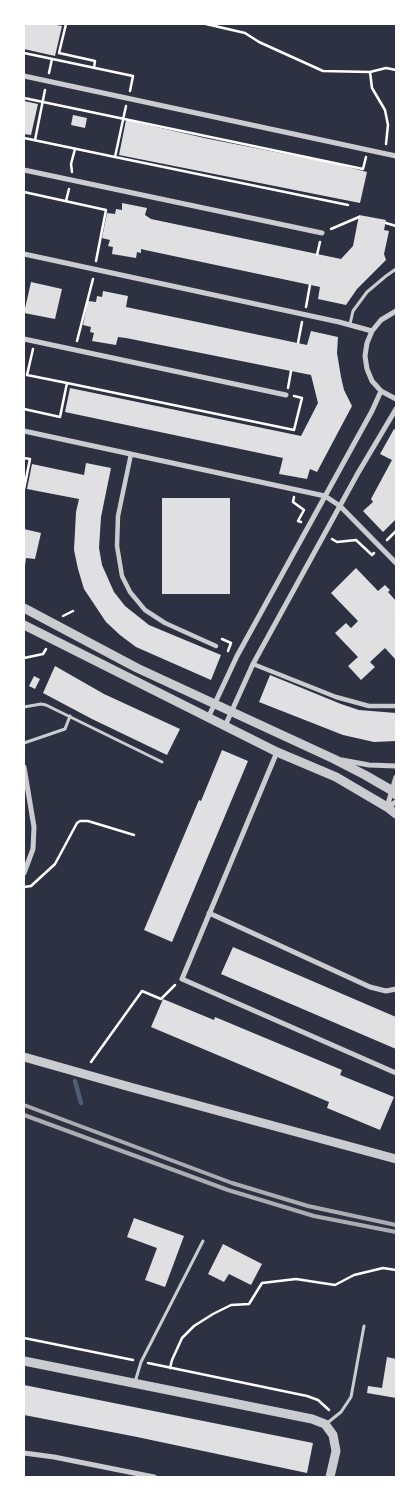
<!DOCTYPE html>
<html>
<head>
<meta charset="utf-8">
<style>
	body { margin:0 }
	#map { position:relative; width:420px; height:1501px; overflow:hidden; background:#2d3142; font-family:"Alegreya Sans",sans-serif }
	canvas { display:block }
	.frame { position:absolute; inset:0; border:25px solid #fff; pointer-events:none }
</style>
</head>
<body>
<div id="map">
<canvas width="420" height="1501"></canvas>
<div class="frame"></div>
</div>
<script>
const context = document.querySelector('canvas').getContext('2d');
context.lineJoin = 'round';
function poly(rows) {
  const path = new Path2D();
  for (const r of rows) {
    path.moveTo(r[0], r[1]);
    for (let i = 2; i < r.length; i += 2) path.lineTo(r[i], r[i + 1]);
  }
  return path;
}
function trace(path, color, width, dash) {
  context.strokeStyle = color;
  context.lineWidth = width;
  context.lineCap = dash ? 'butt' : 'round';
  context.setLineDash(dash || []);
  context.stroke(path);
}
function fillPath(path, color) {
  context.fillStyle = color;
  context.fill(path, 'evenodd');
}
trace(poly([
	[75,1081,81,1103]
]), '#4f5d75', 4.5);
fillPath(poly([
	[24,24,52,24,62,26,55,56,24,49],
	[24,101,38,104,31,135,24,134],
	[73,115,87,118,85,128,71,125],
	[126,120,209,139,337,164,367,172,360,203,119,155],
	[122,203,147,208,145,215,151,219,341,259,353,246,359,215,386,220,384,230,389,231,384,254,386,260,357,289,346,305,318,299,320,287,145,250,141,249,141,253,137,252,136,258,112,254,113,247,108,246,110,240,102,238,107,213,115,214,116,209,122,210],
	[31,282,62,289,55,319,24,313],
	[103,291,128,296,126,307,307,345,311,331,338,337,337,353,341,377,344,390,352,406,317,472,310,469,307,479,279,474,283,458,65,412,70,388,301,436,318,403,311,375,126,338,118,337,116,345,92,341,94,333,90,332,91,327,83,325,88,301,96,302,97,296,102,297],
	[394,429,396,430,396,521,395,520,383,532,363,511,373,502,371,499,392,460,380,454],
	[86,463,111,468,101,517,99,548,102,565,114,592,125,606,149,625,221,655,211,680,136,647,120,635,106,622,84,589,78,569,74,550,76,512,79,499,27,489,32,464,84,475],
	[162,498,230,498,230,594,162,594],
	[24,529,41,533,35,559,26,558,25,565],
	[356,568,378,591,385,585,390,590,388,592,396,601,396,660,385,648,370,662,375,667,361,680,348,666,358,657,335,633,346,623,351,628,358,621,331,593],
	[55,666,104,694,180,729,167,755,92,719,43,693],
	[270,675,341,704,359,710,396,713,396,741,374,742,343,735,259,702],
	[34,676,40,679,35,689,29,686],
	[222,750,248,761,172,942,144,930,199,800,201,801],
	[233,947,396,1017,396,1049,221,974],
	[163,999,214,1020,215,1017,342,1070,340,1075,394,1097,380,1130,327,1108,329,1102,151,1027],
	[134,1218,184,1236,165,1287,145,1280,157,1248,127,1237],
	[223,1244,262,1264,251,1285,229,1274,224,1282,208,1274],
	[387,1357,396,1359,396,1398,367,1393,368,1386,382,1388],
	[24,1385,313,1443,307,1473,137,1437,24,1415]
]), '#e0e0e3');
trace(poly([
	[66,24,59,53,95,61,94,68],
	[206,24,245,33,259,42,323,71,370,72,386,68,396,70],
	[24,53,133,76,130,91],
	[370,72,372,88,385,110,388,125,386,144],
	[49,73,52,59],
	[24,98,363,169,366,157],
	[24,138,115,157,126,106],
	[35,140,45,90],
	[115,157,348,205],
	[72,172,71,164,75,149],
	[24,192,106,210,96,261],
	[66,201,69,189],
	[386,223,396,226],
	[331,229,359,217],
	[317,255,320,242],
	[306,307,310,285],
	[77,341,93,279],
	[298,343,302,322],
	[67,383,294,430,302,398,294,396],
	[288,388,291,371],
	[24,409,60,417,67,383,27,375,33,349],
	[24,458,30,459,24,489],
	[294,497,293,502,304,510,298,521,301,522],
	[332,539,337,542,356,540,372,555,374,553],
	[387,540,396,531],
	[63,616,73,611],
	[222,639,231,643,228,651],
	[24,658,43,654,46,649],
	[24,887,31,886,55,864,77,823,80,821,88,821,134,835],
	[91,1062,142,991,161,999,175,985],
	[24,1338,133,1360],
	[148,1363,307,1396,318,1400,329,1410],
	[170,1368,172,1360,182,1338,194,1326,213,1314,231,1305,249,1304,262,1283,296,1279,335,1285,354,1275,383,1268,396,1270]
]), '#fff', 2.5);
trace(poly([
	[350,324,353,311,367,292,386,276,396,269],
	[24,707,41,704,46,705,162,762],
	[24,743,62,730,65,729,70,716],
	[135,1382,141,1362,203,1241],
	[326,1424,341,1412,351,1397,364,1326]
]), '#caccd0', 3);
trace(poly([
	[131,454,118,516,117,546,122,576,130,592,145,610,165,623,216,646],
	[253,664,336,697,369,706,396,706]
]), '#caccd0', 4.5);
trace(poly([
	[24,76,396,156],
	[24,170,322,233],
	[24,254,339,322,372,331],
	[396,311,381,320,372,331,367,343,365,356,367,369,372,381,381,391,396,399],
	[24,339,286,395],
	[24,431,325,496,340,506,396,563],
	[208,718,237,656,372,411,381,391],
	[225,726,253,664,358,473,396,409],
	[277,752,182,979,396,1073],
	[342,760,369,765,396,766],
	[24,767,34,827,33,849,24,873],
	[387,807,396,777],
	[387,807,396,802],
	[209,913,370,987,386,991,396,989],
	[24,1453,54,1457,154,1477]
]), '#caccd0', 5);
trace(poly([
	[24,608,137,668,334,759,365,775,391,790,396,795],
	[24,625,277,752,336,777,387,807,396,814],
	[24,1057,130,1087,396,1159],
	[24,1361,312,1419,325,1424,333,1435,336,1451,330,1477]
]), '#caccd0', 9);
trace(poly([
	[24,1105,232,1183,308,1206,396,1225],
	[24,1115,228,1190,314,1216,396,1232]
]), '#abadb3', 4);
</script>
</body>
</html>
